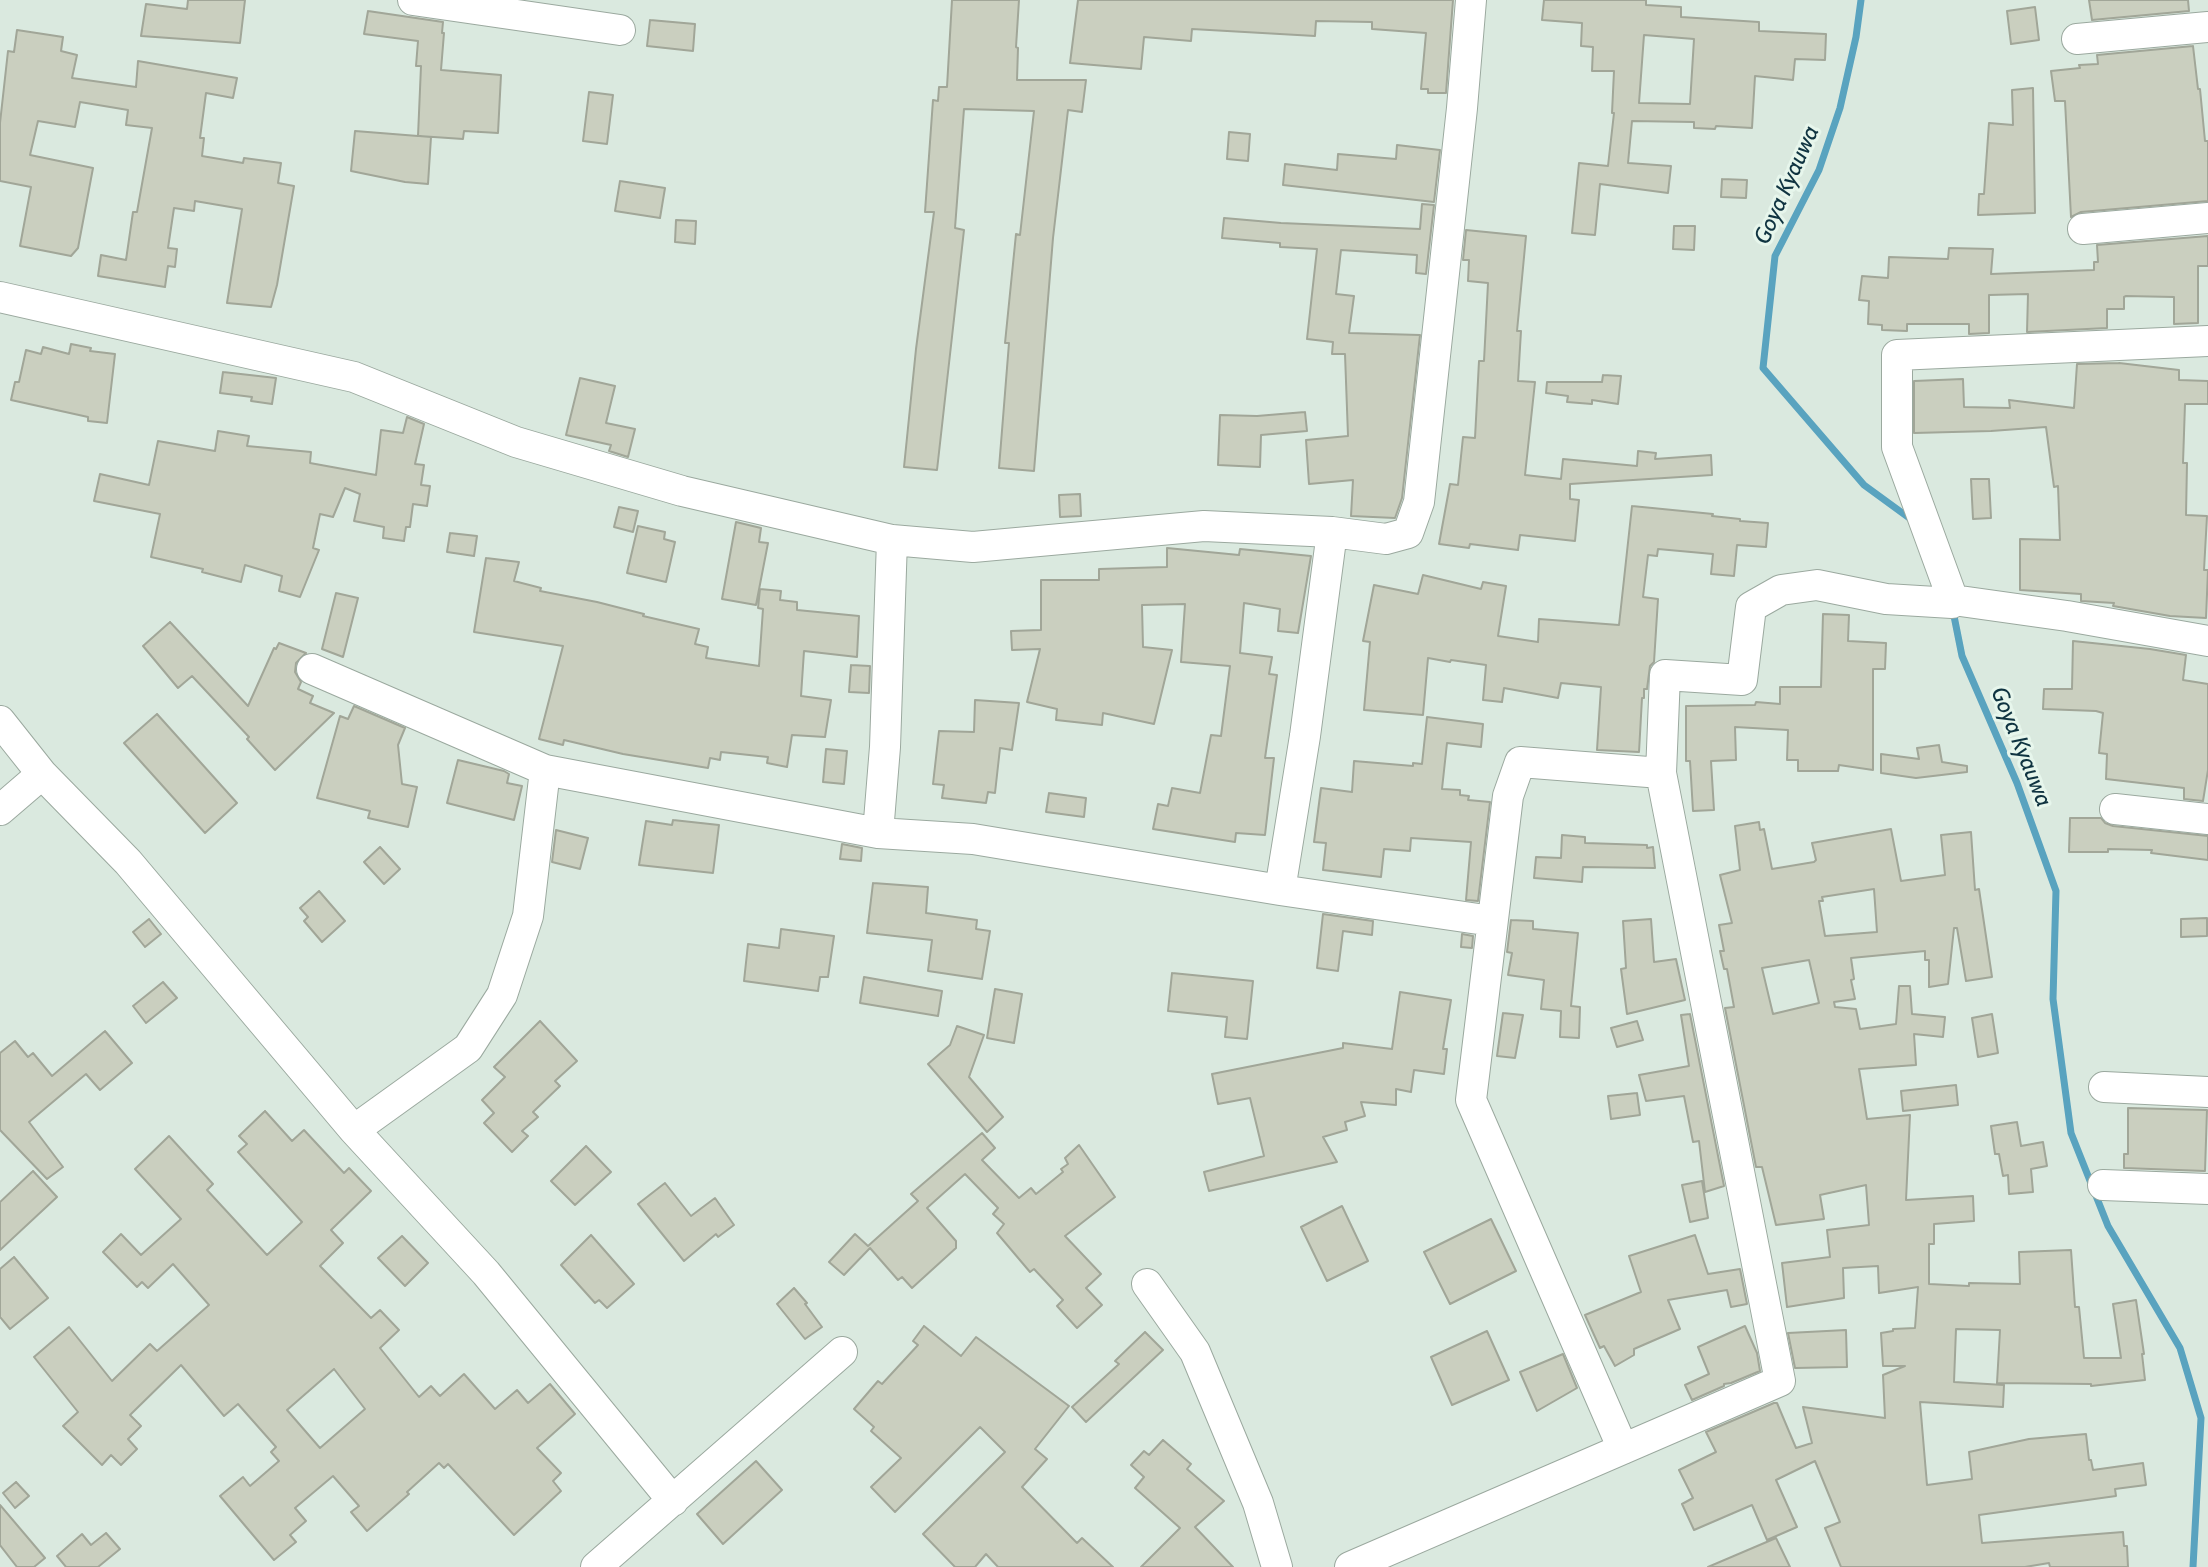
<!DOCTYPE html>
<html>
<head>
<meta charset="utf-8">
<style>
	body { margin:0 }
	canvas { display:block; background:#dae9df }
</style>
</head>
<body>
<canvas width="2208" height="1567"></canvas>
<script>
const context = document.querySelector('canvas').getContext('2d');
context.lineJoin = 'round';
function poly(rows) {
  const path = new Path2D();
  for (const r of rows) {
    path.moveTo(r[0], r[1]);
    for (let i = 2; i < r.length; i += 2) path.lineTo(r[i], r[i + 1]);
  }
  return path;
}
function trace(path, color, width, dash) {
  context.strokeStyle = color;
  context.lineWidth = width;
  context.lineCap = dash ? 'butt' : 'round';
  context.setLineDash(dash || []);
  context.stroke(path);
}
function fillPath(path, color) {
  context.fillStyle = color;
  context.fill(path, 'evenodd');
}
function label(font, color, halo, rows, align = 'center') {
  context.font = font + ' Cabin,sans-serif';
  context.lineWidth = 6;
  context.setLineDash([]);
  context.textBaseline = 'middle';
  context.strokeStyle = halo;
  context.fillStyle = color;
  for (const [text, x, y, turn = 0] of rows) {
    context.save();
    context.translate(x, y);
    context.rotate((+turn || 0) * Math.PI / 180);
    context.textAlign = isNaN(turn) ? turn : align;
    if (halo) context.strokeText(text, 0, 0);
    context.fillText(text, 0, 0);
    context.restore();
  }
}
trace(poly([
	[1861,0,1856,37,1840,108,1819,170,1775,256,1763,368,1864,485,1912,520],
	[1953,611,1962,656,2017,783,2056,891,2053,999,2071,1133,2108,1226,2180,1348,2201,1418,2193,1567]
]), '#59a3bf', 7);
const building = poly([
	[188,0,245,0,240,43,141,36,146,4,187,9,188,0],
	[952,0,1019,0,1016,47,1018,48,1017,80,1086,80,1082,112,1068,110,1053,238,1034,471,999,468,1009,343,1005,343,1016,234,1020,235,1034,111,964,109,955,228,964,230,937,470,904,467,916,349,934,212,925,212,933,100,938,101,939,87,947,87,952,0],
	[1078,0,1453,0,1446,93,1428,93,1428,89,1421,89,1426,33,1372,29,1372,22,1316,21,1315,36,1192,29,1191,41,1144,37,1141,69,1070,63,1078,0],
	[1544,0,1646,0,1646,5,1681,7,1681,17,1759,22,1759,31,1826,34,1825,60,1795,59,1793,80,1755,76,1752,128,1716,126,1715,129,1694,128,1694,122,1632,121,1628,163,1671,166,1668,193,1600,184,1595,235,1572,233,1579,163,1608,166,1614,113,1612,113,1614,71,1592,71,1593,47,1581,46,1582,23,1542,20,1544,0],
	[1644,35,1694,39,1690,104,1639,103,1644,35],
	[2089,0,2188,0,2189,11,2092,20,2089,0],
	[2035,7,2039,40,2011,44,2007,11,2035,7],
	[368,11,443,22,442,33,444,33,441,70,501,75,498,133,464,131,463,139,419,136,431,137,428,184,405,182,351,171,355,131,418,136,421,66,416,66,418,41,364,34,368,11],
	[650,20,695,24,693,51,647,46,650,20],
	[17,30,63,37,61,51,77,55,72,78,136,87,138,61,237,78,233,98,206,93,200,138,204,138,202,156,243,163,244,158,281,163,278,183,294,186,277,285,271,307,227,303,242,209,195,201,194,211,174,208,168,248,177,249,175,267,168,266,165,287,98,276,101,255,126,260,133,212,137,212,152,128,126,125,128,110,80,102,75,127,38,121,30,155,93,168,78,248,71,256,20,246,31,187,0,181,0,123,8,51,14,52,17,30],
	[2193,46,2198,89,2200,89,2205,141,2208,141,2208,201,2081,212,2071,217,2065,101,2055,101,2051,71,2080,68,2079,65,2098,64,2097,55,2193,46],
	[2033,88,2035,213,1978,215,1979,194,1984,194,1989,123,2013,125,2012,90,2033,88],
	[589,92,613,95,607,144,583,141,589,92],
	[1229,132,1250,134,1248,161,1227,159,1229,132],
	[1397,145,1440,150,1434,202,1283,185,1285,164,1337,170,1338,154,1396,159,1397,145],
	[1722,179,1747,180,1746,198,1721,197,1722,179],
	[620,181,665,188,660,218,615,211,620,181],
	[1422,204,1434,205,1426,274,1416,273,1417,255,1341,250,1336,294,1354,296,1349,333,1420,335,1402,498,1395,518,1351,516,1353,480,1309,484,1306,440,1348,436,1345,354,1332,354,1333,342,1307,339,1317,249,1280,247,1280,243,1222,238,1224,218,1281,223,1420,229,1422,204],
	[676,220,696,221,695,244,675,242,676,220],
	[1674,226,1695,226,1694,250,1673,249,1674,226],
	[1466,230,1526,236,1517,331,1521,331,1518,381,1535,382,1525,475,1561,479,1563,459,1637,466,1638,451,1656,453,1655,459,1711,455,1712,475,1570,484,1570,499,1579,500,1575,541,1520,535,1518,550,1470,544,1469,548,1439,544,1450,484,1458,485,1463,437,1475,438,1479,361,1484,361,1488,283,1468,281,1469,260,1463,260,1466,230],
	[2208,236,2208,266,2198,266,2198,323,2174,324,2174,297,2126,296,2124,297,2124,309,2107,309,2107,328,2027,332,2028,294,1989,295,1989,333,1969,334,1969,324,1907,324,1907,331,1882,330,1882,325,1868,324,1869,301,1859,300,1862,276,1888,278,1889,257,1948,259,1949,248,1993,249,1991,274,2094,270,2094,262,2098,262,2097,245,2208,236],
	[71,344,91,348,90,351,115,354,107,423,88,421,88,417,11,400,15,382,19,382,26,350,41,354,43,347,69,354,71,344],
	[2119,363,2179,370,2179,380,2208,381,2208,404,2185,404,2183,463,2187,463,2186,515,2207,516,2204,570,2208,570,2206,618,2170,616,2113,606,2114,603,2081,601,2081,594,2020,590,2020,539,2060,540,2058,486,2054,487,2046,427,1991,431,1914,433,1914,381,1963,379,1964,407,2010,408,2009,400,2074,408,2077,364,2119,363],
	[223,372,276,378,272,404,251,401,252,397,220,393,223,372],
	[1603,375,1621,376,1618,404,1592,400,1592,404,1567,402,1568,396,1546,393,1547,382,1602,382,1603,375],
	[580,378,615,386,606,423,635,429,628,457,609,451,611,445,566,435,580,378],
	[1305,412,1307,431,1261,435,1260,467,1218,465,1220,415,1257,416,1305,412],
	[407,417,424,424,415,464,424,465,421,485,430,486,427,506,413,504,410,527,406,527,404,541,383,538,384,527,354,521,360,494,345,488,333,517,320,514,313,548,319,550,300,597,279,591,282,576,245,565,241,582,202,572,203,569,151,557,160,514,94,501,100,474,149,485,158,441,215,451,218,431,249,436,247,446,311,452,310,463,376,475,381,430,403,433,407,417],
	[1971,479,1989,479,1991,518,1973,519,1971,479],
	[1080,494,1081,516,1060,517,1059,495,1080,494],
	[1632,506,1713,514,1712,516,1740,519,1740,521,1768,523,1766,547,1737,545,1734,576,1711,574,1713,554,1658,549,1657,556,1648,555,1643,597,1658,599,1654,662,1650,666,1647,689,1644,689,1644,698,1642,698,1639,752,1597,750,1601,687,1561,683,1558,698,1504,688,1502,702,1483,700,1486,665,1451,660,1450,662,1428,658,1423,715,1364,710,1370,642,1363,641,1374,585,1418,594,1423,575,1481,589,1483,582,1506,586,1498,636,1538,642,1539,619,1619,625,1632,506],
	[619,507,638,511,633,532,614,527,619,507],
	[736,522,761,528,759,542,768,543,756,605,722,599,736,522],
	[638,526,665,532,664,539,675,542,666,582,627,573,638,526],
	[450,533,477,536,474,556,447,552,450,533],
	[1167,548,1239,555,1240,549,1311,556,1298,633,1278,631,1280,609,1244,603,1240,653,1272,657,1269,674,1277,675,1265,758,1274,758,1265,835,1236,833,1235,842,1153,829,1158,804,1168,806,1172,788,1200,793,1211,735,1221,736,1230,666,1181,662,1185,604,1142,605,1143,647,1172,650,1154,724,1103,713,1102,725,1056,720,1057,709,1027,702,1040,649,1012,650,1011,631,1041,630,1041,580,1099,580,1099,569,1167,567,1167,548],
	[486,558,519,562,514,581,541,588,540,591,597,602,644,614,643,616,699,629,695,644,708,647,706,658,759,666,763,609,758,608,760,589,781,591,780,600,797,602,797,610,859,616,857,657,804,651,801,696,831,700,825,737,792,735,787,767,767,763,768,757,721,752,720,760,710,758,708,768,623,754,564,740,563,745,539,739,563,646,474,632,486,558],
	[336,593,358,598,343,657,322,649,336,593],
	[1823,614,1849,615,1848,641,1886,643,1885,669,1873,669,1873,770,1839,765,1838,771,1798,771,1798,760,1787,760,1788,730,1735,727,1736,760,1711,761,1714,810,1693,811,1690,761,1686,761,1686,706,1755,705,1756,702,1780,704,1780,687,1821,687,1823,614],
	[170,622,248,706,274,648,276,649,279,643,306,653,296,663,295,672,301,682,298,689,313,696,310,703,334,713,275,770,247,739,249,737,192,676,178,688,143,646,170,622],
	[2073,641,2150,649,2186,655,2183,680,2208,684,2208,770,2203,801,2184,799,2184,788,2106,779,2107,754,2099,753,2103,713,2096,711,2043,709,2044,689,2072,689,2073,641],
	[851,665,870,666,869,693,849,692,851,665],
	[975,700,1019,703,1012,750,1000,748,995,793,988,792,986,803,942,798,944,785,933,784,939,731,974,732,975,700],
	[354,706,405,728,398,745,402,784,417,787,408,827,368,818,370,811,317,798,340,716,348,719,354,706],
	[157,714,237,803,205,833,124,743,157,714],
	[1427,717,1483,724,1481,747,1447,743,1442,789,1460,790,1460,795,1469,796,1468,800,1490,802,1478,901,1466,900,1471,842,1411,838,1410,851,1384,849,1381,877,1323,870,1326,843,1314,842,1321,788,1352,792,1354,761,1413,766,1413,763,1422,764,1427,717],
	[1939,745,1942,762,1967,766,1967,772,1916,778,1881,773,1881,754,1919,759,1917,748,1939,745],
	[826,749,847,751,844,784,823,782,826,749],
	[458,760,504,771,509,774,507,783,522,786,514,820,447,803,458,760],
	[1049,793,1086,798,1084,817,1046,812,1049,793],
	[2070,818,2101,818,2105,823,2113,826,2208,836,2208,860,2151,853,2152,850,2108,849,2108,852,2069,852,2070,818],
	[673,820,719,825,713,873,639,865,646,821,672,825,673,820],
	[1759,822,1760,830,1764,829,1772,869,1814,862,1816,860,1812,843,1891,829,1901,881,1945,875,1941,835,1971,832,1975,890,1979,889,1992,977,1966,981,1957,928,1954,928,1948,984,1929,987,1929,960,1925,960,1925,951,1851,958,1854,979,1851,980,1855,999,1834,1002,1835,1007,1856,1009,1860,1029,1896,1024,1899,986,1910,986,1912,1014,1945,1017,1943,1037,1914,1034,1916,1065,1859,1069,1867,1119,1910,1115,1906,1200,1973,1196,1974,1221,1934,1224,1934,1244,1929,1244,1929,1284,1969,1286,1969,1283,2020,1284,2019,1252,2071,1250,2075,1307,2079,1307,2084,1358,2121,1358,2113,1304,2136,1300,2144,1354,2142,1354,2145,1380,2091,1386,2091,1384,1997,1383,2000,1330,1956,1329,1954,1382,2004,1385,2003,1407,1920,1402,1927,1485,1972,1479,1969,1452,2029,1439,2086,1434,2089,1460,2091,1460,2093,1470,2143,1463,2146,1485,2115,1489,2116,1496,1979,1515,1982,1543,2123,1532,2124,1546,2127,1546,2128,1567,2050,1567,2049,1563,2025,1567,1841,1567,1825,1528,1840,1522,1815,1461,1776,1480,1797,1527,1767,1540,1752,1505,1694,1530,1682,1504,1693,1498,1679,1470,1716,1452,1706,1432,1774,1403,1777,1403,1796,1448,1812,1443,1803,1407,1885,1418,1883,1375,1905,1366,1883,1366,1881,1333,1893,1331,1893,1329,1915,1328,1918,1287,1879,1293,1878,1266,1843,1268,1844,1298,1787,1307,1782,1263,1830,1257,1827,1230,1869,1225,1866,1185,1820,1195,1824,1219,1776,1225,1762,1167,1756,1167,1725,1008,1734,1007,1727,969,1724,969,1720,951,1724,951,1719,925,1732,923,1720,875,1740,870,1735,826,1759,822],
	[1874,889,1877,932,1825,936,1819,901,1823,901,1822,897,1874,889],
	[1809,960,1819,1003,1773,1014,1762,968,1809,960],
	[556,830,588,838,580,869,552,862,556,830],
	[1562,835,1585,837,1585,843,1647,845,1647,848,1653,847,1655,868,1583,867,1582,882,1534,878,1536,857,1561,858,1562,835],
	[842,844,862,848,861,861,840,859,842,844],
	[380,847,400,869,384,884,364,862,380,847],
	[873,883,928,887,926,913,977,920,976,929,990,931,982,979,928,971,932,940,867,933,873,883],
	[319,891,345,921,322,942,304,921,308,917,300,908,319,891],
	[1323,914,1373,921,1372,935,1343,931,1338,971,1317,968,1323,914],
	[2207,918,2207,936,2181,937,2181,919,2207,918],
	[149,919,161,934,145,947,133,932,149,919],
	[1651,919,1654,962,1676,959,1685,1000,1627,1014,1621,969,1626,968,1623,921,1651,919],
	[1511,920,1533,921,1533,929,1578,933,1571,1006,1580,1007,1579,1038,1560,1037,1561,1011,1541,1009,1544,980,1508,975,1512,953,1507,952,1511,920],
	[781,929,834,936,828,977,820,977,818,991,744,981,748,944,779,948,781,929],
	[1462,934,1473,936,1472,948,1461,947,1462,934],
	[1172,973,1253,981,1247,1039,1225,1037,1227,1017,1168,1011,1172,973],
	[864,977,942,991,938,1016,860,1003,864,977],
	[163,982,177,998,146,1023,133,1006,163,982],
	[995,989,1022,994,1014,1043,987,1038,995,989],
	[1400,992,1451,1000,1443,1049,1447,1049,1444,1074,1414,1070,1411,1092,1396,1089,1396,1105,1361,1102,1365,1116,1345,1122,1347,1130,1323,1137,1337,1162,1209,1191,1204,1172,1264,1156,1250,1098,1218,1104,1212,1074,1343,1048,1343,1043,1392,1049,1400,992],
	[1503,1013,1523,1015,1515,1058,1497,1056,1503,1013],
	[1690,1014,1724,1186,1705,1192,1699,1141,1693,1142,1684,1096,1646,1101,1639,1075,1689,1066,1681,1015,1690,1014],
	[1992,1014,1998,1053,1978,1057,1972,1018,1992,1014],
	[540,1021,577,1061,555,1081,560,1086,533,1112,538,1117,522,1131,528,1136,512,1152,484,1123,494,1113,482,1100,505,1077,494,1067,540,1021],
	[1637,1021,1643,1040,1617,1047,1611,1028,1637,1021],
	[957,1026,984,1035,969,1077,1003,1117,987,1132,928,1064,950,1045,957,1026],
	[105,1031,132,1063,100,1090,86,1074,29,1122,63,1167,47,1179,0,1130,0,1053,15,1041,28,1057,33,1053,52,1076,105,1031],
	[1956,1085,1958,1105,1903,1111,1901,1091,1956,1085],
	[1637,1093,1640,1115,1611,1119,1608,1096,1637,1093],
	[2128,1108,2207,1110,2205,1171,2124,1168,2124,1154,2128,1154,2128,1108],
	[265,1111,292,1141,304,1130,344,1173,349,1168,371,1191,331,1230,343,1243,320,1266,371,1318,380,1310,399,1330,380,1348,419,1397,431,1386,440,1396,464,1374,495,1409,517,1390,528,1403,550,1384,575,1414,537,1448,561,1473,553,1481,561,1491,514,1535,448,1464,444,1468,439,1463,407,1492,409,1494,367,1531,351,1512,359,1506,333,1476,295,1508,306,1521,290,1535,296,1542,274,1560,220,1496,243,1477,250,1486,279,1461,271,1452,276,1447,238,1404,224,1416,181,1365,130,1415,141,1426,128,1439,137,1449,121,1465,111,1455,102,1465,63,1426,78,1412,34,1357,69,1327,112,1381,150,1344,157,1351,209,1305,173,1264,148,1288,142,1282,137,1287,103,1252,121,1234,141,1255,181,1219,135,1169,169,1136,213,1184,207,1190,267,1255,302,1222,238,1152,247,1144,239,1136,265,1111],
	[334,1369,365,1409,320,1448,287,1410,334,1369],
	[2017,1122,2021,1146,2043,1142,2047,1166,2031,1169,2033,1192,2009,1194,2008,1175,2003,1176,1999,1154,1995,1154,1991,1126,2017,1122],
	[982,1133,995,1148,982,1160,1019,1198,1031,1188,1036,1194,1063,1172,1061,1169,1068,1164,1065,1158,1079,1145,1115,1197,1065,1236,1101,1274,1086,1288,1102,1305,1077,1328,1057,1306,1063,1300,1034,1269,1030,1272,997,1233,1004,1224,993,1214,998,1208,965,1174,927,1208,956,1241,956,1248,912,1288,902,1277,898,1280,870,1248,844,1275,829,1262,855,1234,868,1246,918,1201,911,1194,982,1133],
	[586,1146,611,1172,575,1205,551,1181,586,1146],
	[33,1171,57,1197,0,1250,0,1202,33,1171],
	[1702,1181,1708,1218,1690,1222,1682,1185,1702,1181],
	[665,1183,691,1216,715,1198,734,1225,718,1237,716,1234,684,1261,638,1204,665,1183],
	[1342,1206,1368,1261,1327,1281,1301,1227,1342,1206],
	[1491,1219,1516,1271,1450,1304,1424,1252,1491,1219],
	[591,1235,634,1284,607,1308,599,1300,595,1303,561,1265,591,1235],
	[1695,1235,1708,1274,1740,1269,1747,1304,1731,1307,1727,1290,1668,1300,1680,1329,1634,1349,1634,1355,1615,1366,1604,1346,1600,1348,1585,1315,1641,1292,1629,1256,1695,1235],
	[402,1236,428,1263,405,1286,378,1258,402,1236],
	[14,1257,48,1298,10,1329,0,1317,0,1269,14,1257],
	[794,1288,807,1303,805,1304,822,1327,805,1339,777,1304,794,1288],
	[924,1326,961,1356,976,1337,1069,1406,1035,1449,1047,1459,1022,1487,1077,1543,1082,1538,1113,1567,998,1567,986,1554,975,1567,955,1567,923,1534,1005,1452,980,1427,895,1512,871,1487,901,1458,871,1431,874,1427,854,1409,878,1381,882,1384,918,1345,913,1341,924,1326],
	[1745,1326,1757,1353,1760,1371,1731,1383,1724,1384,1724,1386,1692,1400,1685,1385,1709,1374,1698,1347,1745,1326],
	[1846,1330,1847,1367,1795,1368,1788,1333,1846,1330],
	[1487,1331,1509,1380,1452,1405,1431,1357,1487,1331],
	[1145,1332,1163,1350,1086,1422,1072,1407,1119,1364,1115,1361,1145,1332],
	[1563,1354,1577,1388,1537,1411,1520,1372,1563,1354],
	[1163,1440,1191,1464,1187,1469,1224,1501,1195,1527,1233,1567,1141,1567,1180,1528,1135,1488,1144,1477,1131,1465,1144,1451,1149,1455,1163,1440],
	[756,1461,782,1490,723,1544,697,1514,756,1461],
	[16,1482,29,1496,15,1508,3,1493,16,1482],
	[0,1505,45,1558,34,1567,17,1567,0,1545,0,1505],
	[106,1533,120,1549,98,1567,66,1567,57,1556,82,1534,91,1545,106,1533],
	[1776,1538,1790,1567,1708,1567,1776,1538]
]);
fillPath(building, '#cacfbf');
trace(building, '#a1a698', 2);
const minor = poly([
	[413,0,620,30],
	[2077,39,2208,27],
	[2083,229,2208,218],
	[0,297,354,377,516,442,682,491,892,540,973,547,1204,526,1332,532,1386,539,1408,533,1419,502,1462,108,1471,0],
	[1953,600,1897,447,1897,355,2208,341],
	[312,669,545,770,878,833,973,839,1280,890,1492,921],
	[0,721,42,774,128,862,354,1130,486,1273,673,1501],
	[2115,809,2208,819],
	[0,810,42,774],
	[878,833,885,747,892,540],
	[1280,890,1305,736,1332,532],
	[2104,1087,2208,1092],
	[354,1130,468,1048,502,995,528,916,545,770],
	[2103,1185,2208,1189],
	[1147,1284,1195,1352,1258,1503,1277,1567],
	[1623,1449,1471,1100,1508,796,1520,762,1661,773,1665,675,1742,680,1751,607,1781,590,1817,585,1886,599,1952,603,1953,600,2067,616,2208,641],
	[596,1567,842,1352],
	[1350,1567,1780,1381,1661,773]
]);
trace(minor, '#9ba99f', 32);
trace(minor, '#fff', 30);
label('italic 23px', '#0f3340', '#e7f6ec', [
	["Goya Kyauwa",1787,185,-66],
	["Goya Kyauwa",2021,747,68]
]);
</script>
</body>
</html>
